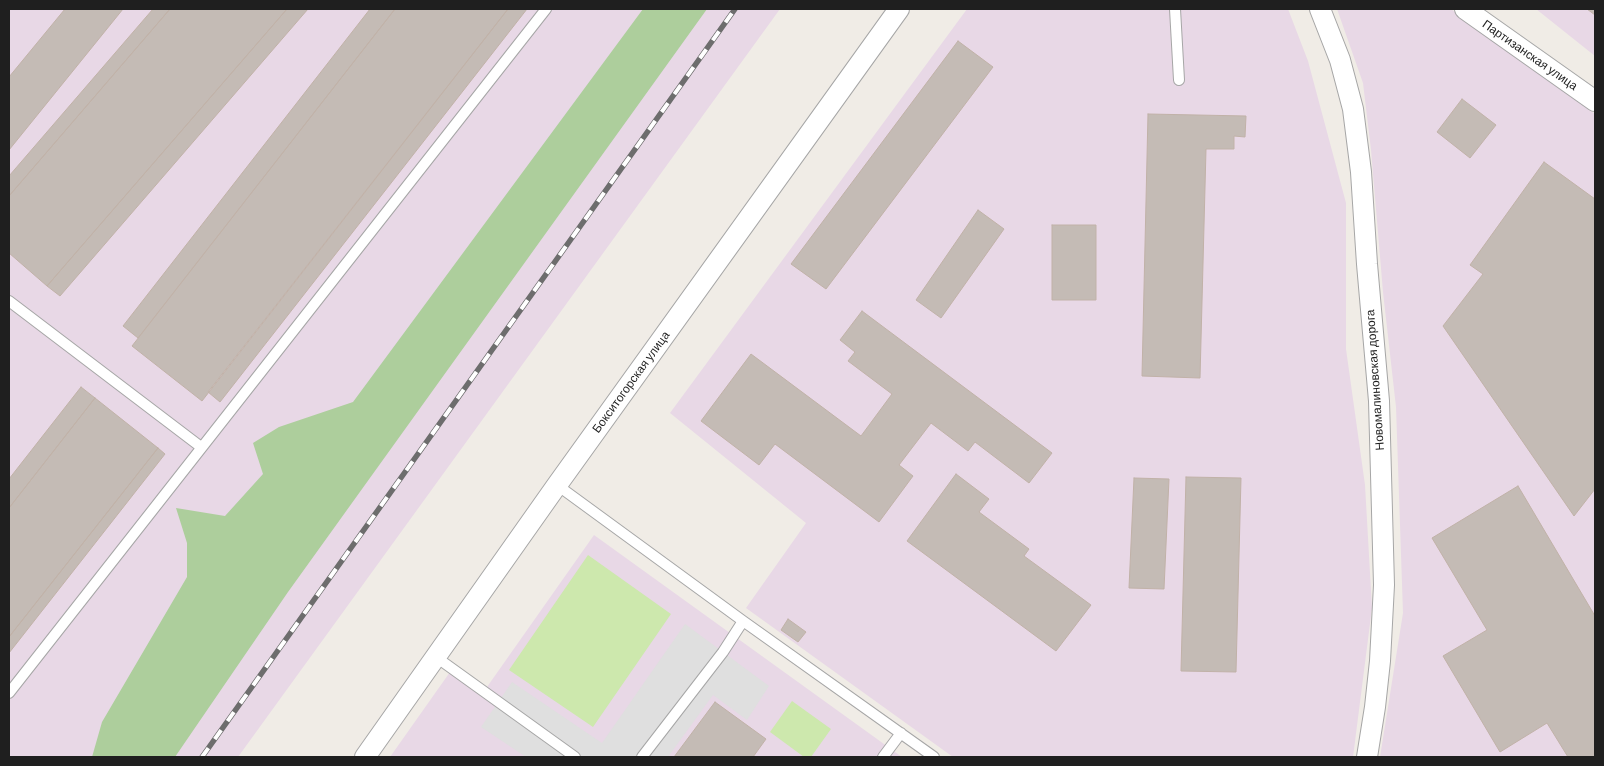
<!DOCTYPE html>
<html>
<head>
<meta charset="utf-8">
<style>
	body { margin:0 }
	#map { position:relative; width:1604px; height:766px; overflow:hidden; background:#f0ece6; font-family:Barlow,sans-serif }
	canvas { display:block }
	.frame { position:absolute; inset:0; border:10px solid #1f1f1f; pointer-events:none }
</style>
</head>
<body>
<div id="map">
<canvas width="1604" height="766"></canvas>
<div class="frame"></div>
</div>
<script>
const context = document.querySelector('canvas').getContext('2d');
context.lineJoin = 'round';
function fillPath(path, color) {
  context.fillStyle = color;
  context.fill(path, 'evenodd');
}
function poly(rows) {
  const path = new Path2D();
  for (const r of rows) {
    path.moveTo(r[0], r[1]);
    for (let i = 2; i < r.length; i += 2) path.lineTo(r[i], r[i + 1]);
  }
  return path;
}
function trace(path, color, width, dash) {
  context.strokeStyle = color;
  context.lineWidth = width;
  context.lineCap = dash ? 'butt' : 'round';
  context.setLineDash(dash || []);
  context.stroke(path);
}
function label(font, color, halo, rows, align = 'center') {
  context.font = font + ' Barlow,sans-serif';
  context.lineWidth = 4;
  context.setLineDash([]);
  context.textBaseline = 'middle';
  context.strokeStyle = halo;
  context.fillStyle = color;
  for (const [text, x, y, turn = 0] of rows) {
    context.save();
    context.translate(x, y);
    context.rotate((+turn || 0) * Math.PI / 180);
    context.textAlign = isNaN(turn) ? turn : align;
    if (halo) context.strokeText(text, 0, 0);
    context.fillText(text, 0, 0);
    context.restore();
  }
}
fillPath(poly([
	[9,9,780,9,238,757,9,757],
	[967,9,1288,9,1308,61,1346,203,1346,349,1365,485,1372,608,1353,757,953,757,746,608,806,523,670,413],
	[1337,9,1451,9,1595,114,1595,757,1380,757,1403,613,1396,407,1383,292,1371,150,1363,83],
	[1536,9,1595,9,1595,56],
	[594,535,902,757,390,757,455,665,487,687]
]), '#e8d8e6');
fillPath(poly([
	[588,555,671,614,593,727,509,670],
	[792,701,831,729,811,757,804,757,770,732]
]), '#cde8ad');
fillPath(poly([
	[643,9,707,9,288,592,175,757,92,757,102,722,187,577,187,543,176,508,225,516,263,474,253,443,279,427,353,402]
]), '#adce9c');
fillPath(poly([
	[685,624,769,686,747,720,713,695,668,757,526,757,481,727,512,682,602,743]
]), '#dfdfdf');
const building = poly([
	[65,9,123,9,9,150,9,77,65,9],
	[153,9,170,9,9,196,9,176,153,9],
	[170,9,287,9,47,286,9,253,9,196,170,9],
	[287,9,308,9,60,296,47,286,287,9],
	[370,9,395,9,138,338,123,326,370,9],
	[395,9,508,9,202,401,132,346,395,9],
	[508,9,527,9,220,402,208,392,508,9],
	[1587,9,1595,9,1595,15,1587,9],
	[958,41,993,67,826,289,791,264,958,41],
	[1462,99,1496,125,1470,158,1437,132,1462,99],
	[1148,114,1246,116,1245,137,1234,136,1234,149,1206,149,1200,378,1142,376,1148,114],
	[1544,162,1595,199,1595,489,1574,516,1443,326,1483,274,1470,265,1544,162],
	[978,210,1004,229,941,318,916,300,978,210],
	[1052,225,1096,225,1096,300,1052,300,1052,225],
	[862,311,1052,453,1029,483,975,442,968,451,931,423,899,465,913,476,879,522,775,444,759,465,701,421,751,354,861,436,892,394,848,361,855,352,840,340,862,311],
	[81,387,95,398,9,508,9,479,81,387],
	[95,398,158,448,9,637,9,508,95,398],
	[158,448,165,454,9,653,9,637,158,448],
	[956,474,989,499,979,512,1029,549,1024,556,1091,605,1056,651,907,541,956,474],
	[1186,477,1241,478,1236,672,1181,671,1186,477],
	[1134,478,1169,479,1164,589,1129,588,1134,478],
	[1518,486,1595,616,1595,757,1568,757,1547,723,1500,752,1443,656,1487,630,1432,538,1518,486],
	[788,619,806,632,798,642,781,630,788,619],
	[715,702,766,739,753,757,674,757,715,702]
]);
fillPath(building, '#c4bbb5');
trace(building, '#c1b2a8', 1);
const service = poly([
	[1175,9,1179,80],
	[9,301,201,447],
	[557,485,743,621,934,757],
	[436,657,575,757],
	[9,693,546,9],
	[642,757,723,652,743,621],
	[883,757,901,733]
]);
const minor = poly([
	[1320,9,1340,60,1353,109,1361,172,1367,264,1379,401,1384,585,1380,661,1375,707,1367,757],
	[1465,9,1595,101],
	[365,757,557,485,899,9]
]);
trace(service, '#a6a6a6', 12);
trace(minor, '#a6a6a6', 22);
trace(service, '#fff', 10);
trace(minor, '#fff', 20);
const rail = poly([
	[202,757,735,9]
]);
trace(rail, '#6d6d6d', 5.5);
trace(rail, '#fff', 4, [11]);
label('12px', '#1f1f1f', '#fff', [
	["Партизанская улица",1530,55,35],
	["Новомалиновская дорога",1375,380,-94],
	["Бокситогорская улица",631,382,-54]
]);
</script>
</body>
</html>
